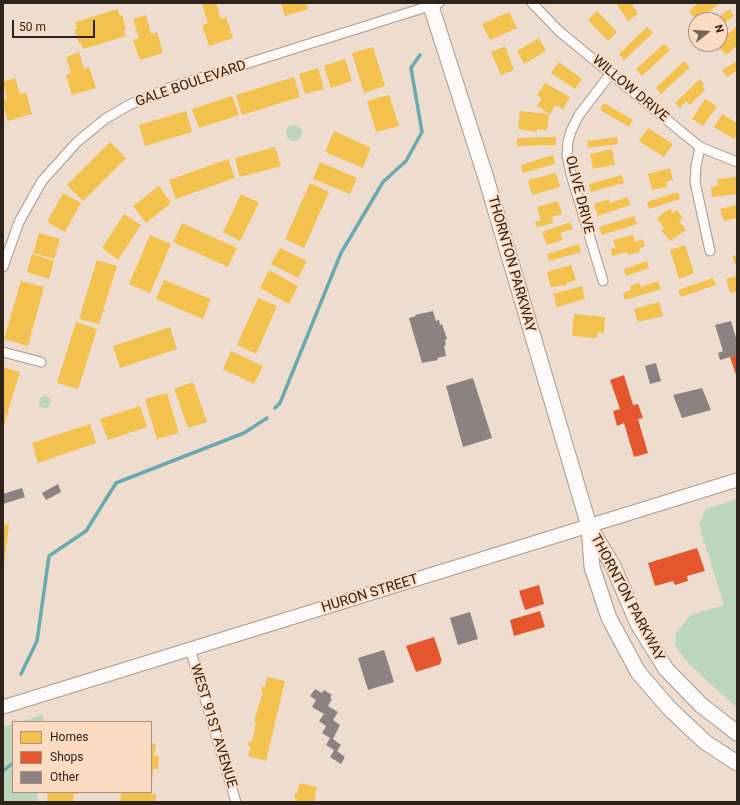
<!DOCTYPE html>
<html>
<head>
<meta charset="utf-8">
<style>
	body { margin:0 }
	#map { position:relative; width:740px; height:805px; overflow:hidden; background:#eedccf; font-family:Roboto,sans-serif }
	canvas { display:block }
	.frame { position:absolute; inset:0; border:4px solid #2e231a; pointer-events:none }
	.legend { position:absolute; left:12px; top:721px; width:140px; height:72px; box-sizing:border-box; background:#fbdbc2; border:1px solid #a9917f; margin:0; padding:5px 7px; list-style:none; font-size:12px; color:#2e231a }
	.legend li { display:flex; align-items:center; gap:8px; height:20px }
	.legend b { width:20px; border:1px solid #a9917f }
	.north { position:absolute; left:688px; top:12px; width:40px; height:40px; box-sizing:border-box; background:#fbdbc2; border:1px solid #a9917f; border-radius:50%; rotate:73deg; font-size:11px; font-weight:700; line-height:16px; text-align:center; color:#2e231a }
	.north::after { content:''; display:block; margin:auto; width:14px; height:18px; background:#716459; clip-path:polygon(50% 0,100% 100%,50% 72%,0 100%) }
	.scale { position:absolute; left:12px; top:20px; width:83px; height:18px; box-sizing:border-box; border:2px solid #2e231a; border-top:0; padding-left:5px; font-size:12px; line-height:14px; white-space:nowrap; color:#2e231a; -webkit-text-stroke:3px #fbdbc2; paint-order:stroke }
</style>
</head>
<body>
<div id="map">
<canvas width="740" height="805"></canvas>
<div class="frame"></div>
<ul class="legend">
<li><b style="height:11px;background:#f2c14e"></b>Homes</li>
<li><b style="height:11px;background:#e4572e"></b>Shops</li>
<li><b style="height:11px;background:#8c8282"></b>Other</li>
</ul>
<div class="north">N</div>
<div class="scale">50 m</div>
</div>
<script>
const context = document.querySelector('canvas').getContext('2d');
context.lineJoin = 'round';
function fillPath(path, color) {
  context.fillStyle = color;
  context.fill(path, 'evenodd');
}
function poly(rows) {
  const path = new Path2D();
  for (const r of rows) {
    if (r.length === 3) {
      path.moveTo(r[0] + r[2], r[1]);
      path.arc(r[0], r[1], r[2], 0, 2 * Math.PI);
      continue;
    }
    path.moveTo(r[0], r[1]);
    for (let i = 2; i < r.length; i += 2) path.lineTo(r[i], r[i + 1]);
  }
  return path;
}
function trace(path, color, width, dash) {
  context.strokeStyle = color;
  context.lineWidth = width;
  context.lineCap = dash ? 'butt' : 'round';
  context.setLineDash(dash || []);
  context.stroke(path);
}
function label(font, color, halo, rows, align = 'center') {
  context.font = font + ' Roboto,sans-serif';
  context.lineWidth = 4;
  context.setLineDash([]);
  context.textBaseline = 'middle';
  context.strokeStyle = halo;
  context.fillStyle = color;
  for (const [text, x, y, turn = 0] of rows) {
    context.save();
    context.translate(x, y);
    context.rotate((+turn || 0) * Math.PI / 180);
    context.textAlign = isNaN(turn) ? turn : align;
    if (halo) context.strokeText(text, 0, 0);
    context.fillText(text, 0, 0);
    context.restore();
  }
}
fillPath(poly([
	[294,133,8],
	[45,402,6],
	[737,499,737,708,689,664,675,646,676,633,691,615,724,605,699,525,706,509],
	[43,715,43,722,20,722],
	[13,724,13,792,38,792,37,802,3,802,3,727]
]), '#bcd6bc');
fillPath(poly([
	[205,3,216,3,221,19,226,17,233,38,209,46,202,25,208,23,202,4],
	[281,3,306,3,308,9,285,16],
	[616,3,631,3,638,14,628,21],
	[698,3,720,3,699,20,696,20,689,11],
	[118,9,120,16,122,15,126,29,124,30,126,36,83,49,81,43,79,43,74,29,77,29,75,22],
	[730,9,734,16,720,26,720,20,714,20],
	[597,11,617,32,608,41,588,20],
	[509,12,517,28,490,40,482,24],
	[146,15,151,34,157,32,163,53,140,60,133,40,139,38,133,19],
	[737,26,737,46,726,55,716,44,720,44,720,41],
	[647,27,653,33,624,60,619,54],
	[539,38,546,51,524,64,517,51],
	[664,44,670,50,642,76,636,69],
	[505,46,514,70,501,75,491,52],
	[373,47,385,86,364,93,352,53],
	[79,52,84,69,89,67,96,88,72,95,66,75,71,73,66,57],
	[345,59,352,81,331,88,324,66],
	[684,61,690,67,661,94,656,88],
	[737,61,737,71,727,77,722,70],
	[559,62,582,79,575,89,551,73],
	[318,68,324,89,305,94,299,74],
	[294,77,300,97,242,115,236,95],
	[15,78,20,94,26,92,32,114,8,121,3,104,3,100,7,99,3,82],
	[700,79,704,84,702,86,705,90,690,105,686,101,680,108,675,103],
	[545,83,570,97,563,109,555,105,550,114,537,106,542,98,537,95],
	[389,95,399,126,376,132,367,101],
	[232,96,239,115,199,128,192,109],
	[705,99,717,106,703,126,692,119],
	[604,103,633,120,629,127,600,110],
	[186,111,192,132,145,146,139,125],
	[520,111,549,114,547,130,537,129,537,132,518,129],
	[722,114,737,123,737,135,734,139,714,127],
	[648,128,673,144,664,157,639,141],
	[334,131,371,148,363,168,325,152],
	[556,137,556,145,517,146,517,138],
	[617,137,618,144,588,148,587,141],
	[110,142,126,158,83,201,67,185],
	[275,147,281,166,240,177,235,158],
	[612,149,615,165,593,169,590,154],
	[553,155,555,164,523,173,521,165],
	[228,159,235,178,176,199,169,180],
	[320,162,357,178,350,194,313,179],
	[670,168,673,180,666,182,667,187,652,190,648,174],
	[556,173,560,187,532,195,528,180],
	[622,175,624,183,591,192,589,184],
	[736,177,737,194,712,197,711,187,718,186,717,179],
	[310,183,329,192,304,248,285,239],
	[159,186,171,203,146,223,133,206],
	[678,192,680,199,649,209,647,202],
	[63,193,81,203,65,232,47,222],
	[241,194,259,203,240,241,223,232],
	[628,197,630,205,598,216,594,204,609,199,610,203],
	[558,201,562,214,552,217,553,223,537,227,535,222,541,220,537,207],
	[737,205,737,218,724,221,720,209],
	[670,208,673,213,677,210,683,218,679,221,686,230,670,241,661,230,664,228,657,218],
	[124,214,141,225,118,260,102,248],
	[634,216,637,224,602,235,599,227],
	[570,222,573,229,560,233,563,240,547,245,542,232],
	[182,223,237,248,228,267,173,242],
	[39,233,60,239,54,259,33,253],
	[150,235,171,244,150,293,129,284],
	[633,235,635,242,643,239,645,246,639,248,640,252,628,255,627,252,612,256,611,249,616,248,613,240],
	[579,244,581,252,549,261,547,254],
	[685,245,694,273,679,279,670,250],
	[280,248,307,261,298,278,271,264],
	[32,254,54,261,49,279,27,272],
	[737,255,737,264,735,264,732,256],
	[97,260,117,266,99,324,79,319],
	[647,261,649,268,626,276,624,269],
	[571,265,576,280,566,283,567,285,551,287,547,272],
	[269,270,298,286,289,304,260,288],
	[737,276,737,291,730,293,726,279],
	[713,278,716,285,681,297,678,290],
	[164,280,211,299,203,319,156,299],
	[21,281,44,287,28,346,4,339],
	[658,281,661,289,625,300,623,293,631,290,630,286,639,283,641,287],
	[582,286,585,299,557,307,553,294],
	[258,298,277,306,256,354,237,345],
	[659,302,663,316,638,322,634,309],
	[574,314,605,317,604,333,598,332,597,338,572,336],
	[76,322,97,329,78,389,57,383],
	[170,327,177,349,120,368,113,346],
	[231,351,263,366,254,384,223,369],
	[3,367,20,372,3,428],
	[193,382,207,422,188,428,174,389],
	[167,393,179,433,157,439,145,399],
	[140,406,147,427,108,440,100,419],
	[90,424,96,443,38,463,32,443],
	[3,524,9,525,4,563,3,563],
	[267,677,285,681,266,761,248,756,251,747,248,746,249,741,252,742,256,722,254,721,263,692,261,691,262,686,265,687],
	[151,743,156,744,154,756,159,756,158,769,153,769,152,781],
	[300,783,317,787,314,802,295,802,296,798,294,798,295,793,297,793],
	[48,792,79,792,78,794,74,794,73,802,47,802],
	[121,792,151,792,151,794,156,794,155,802,120,802]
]), '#f2c14e');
fillPath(poly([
	[737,355,737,378,730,357],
	[624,375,633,405,638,404,643,418,638,419,648,453,634,457,624,423,617,426,613,411,620,409,610,380],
	[697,548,705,571,687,576,688,581,675,585,673,581,655,586,648,563],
	[539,585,544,604,525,610,519,591],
	[540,611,545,627,514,636,510,620],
	[434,637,442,661,440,662,441,664,416,672,406,646]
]), '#e4572e');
trace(poly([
	[275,408,280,403,341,253,383,182,406,161,422,132,411,68,420,55],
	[21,674,37,641,49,556,86,531,116,483,244,433,267,418],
	[3,771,13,763]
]), '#69aab1', 3.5);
fillPath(poly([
	[433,311,436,321,439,320,440,325,442,324,447,339,445,340,446,345,444,346,446,356,437,358,438,360,422,363,409,318,416,316,415,315],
	[731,321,737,341,737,355,720,360,718,353,723,351,715,325],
	[656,363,661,381,650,384,645,366],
	[473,378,492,438,463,447,446,386],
	[702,388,711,410,682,418,673,395],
	[58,484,61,492,46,500,42,493],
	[22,488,25,497,3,504,3,494],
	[470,612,478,639,458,645,450,618],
	[384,650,394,682,368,690,358,658],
	[315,689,322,693,324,690,332,695,330,698,332,699,328,706,338,712,333,720,340,725,333,739,341,745,337,751,345,757,341,764,330,757,334,750,326,745,330,738,322,733,326,726,319,721,324,714,312,707,316,700,310,696]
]), '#8c8282');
const street = poly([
	[532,3,559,31,700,147,737,162],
	[700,147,696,166,695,182,710,251],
	[3,267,19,222,42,181,77,142,105,119,129,105,169,88,439,3],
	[603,281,572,178,567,156,568,142,571,131,579,115,611,73],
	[3,352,41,362],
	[190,649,236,802]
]);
const secondary = poly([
	[3,707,737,480]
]);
const primary = poly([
	[430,3,486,178,589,526,592,567,609,618,638,672,669,708,705,742,737,763],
	[591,529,613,566,638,624,666,669,701,705,737,733]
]);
trace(street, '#a6998f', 11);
trace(secondary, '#a6998f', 15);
trace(primary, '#a6998f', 17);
trace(street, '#fcfaf8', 9);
trace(secondary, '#fcfaf8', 13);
trace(primary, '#fcfaf8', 15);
label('14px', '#2e231a', '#fbdbc2', [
	["GALE BOULEVARD",191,84,-19],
	["WILLOW DRIVE",630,89,40],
	["OLIVE DRIVE",579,195,76],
	["THORNTON PARKWAY",511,264,74],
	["HURON STREET",370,594,-17],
	["THORNTON PARKWAY",627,598,62],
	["WEST 91ST AVENUE",213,726,73]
]);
</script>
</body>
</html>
